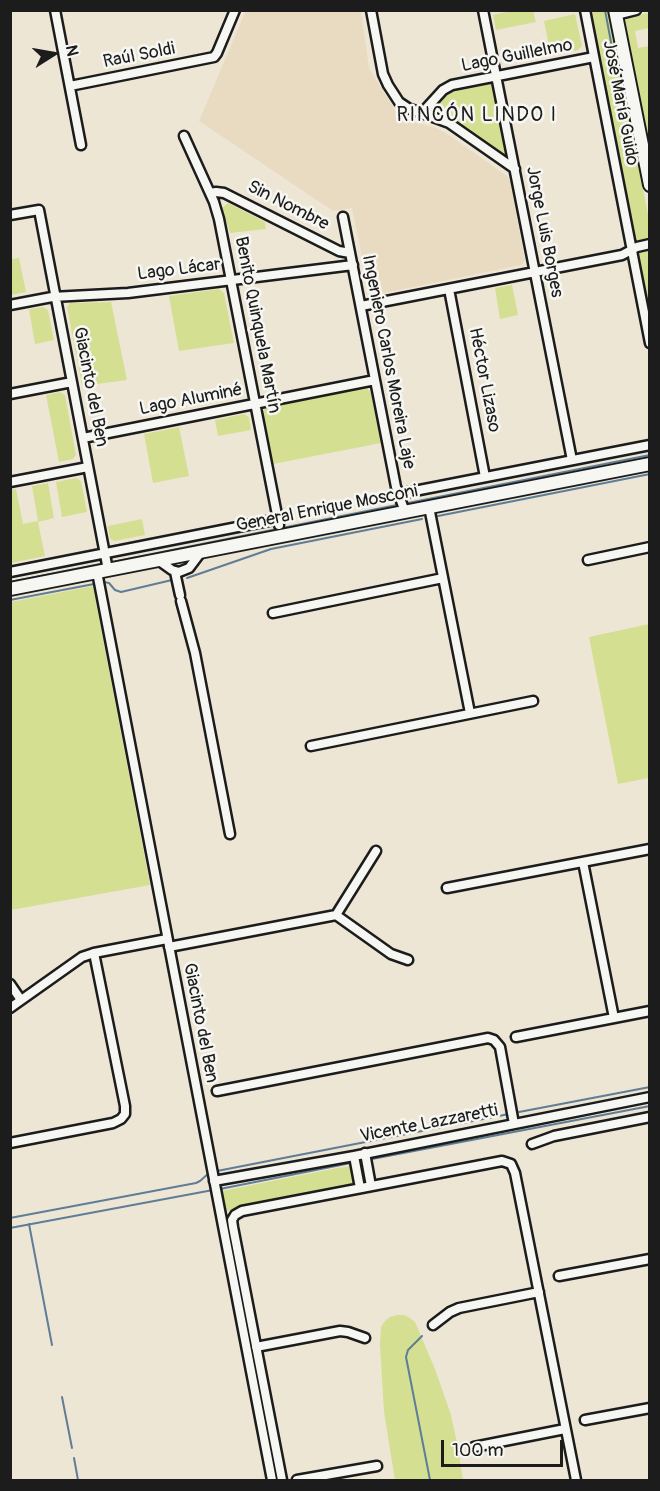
<!DOCTYPE html>
<html>
<head>
<meta charset="utf-8">
<style>
	body { margin:0 }
	#map { position:relative; width:660px; height:1491px; overflow:hidden; background:#eee6d5; font-family:Pangolin,sans-serif }
	canvas { display:block }
	.frame { position:absolute; inset:0; border:12px solid #1c1c1c; pointer-events:none }
	.north { position:absolute; left:24px; top:24px; width:60px; height:60px; -webkit-text-stroke:4px #f6f6f2; paint-order:stroke; rotate:79deg; font-size:16px; font-weight:700; line-height:24px; text-align:center; color:#1c1c1c }
	.north::after { content:''; display:block; margin:auto; width:21px; height:27px; background:#1c1c1c; clip-path:polygon(50% 0,100% 100%,50% 72%,0 100%) }
	.scale { position:absolute; left:441px; top:1440px; width:122px; height:27px; box-sizing:border-box; border:3px solid #1c1c1c; border-top:0; padding-left:8px; font-size:18px; line-height:21px; white-space:nowrap; color:#1c1c1c; -webkit-text-stroke:4px #f6f6f2; paint-order:stroke }
</style>
</head>
<body>
<div id="map">
<canvas width="660" height="1491"></canvas>
<div class="frame"></div>
<div class="north">N</div>
<div class="scale">100 m</div>
</div>
<script>
const context = document.querySelector('canvas').getContext('2d');
context.lineJoin = 'round';
function fillPath(path, color) {
  context.fillStyle = color;
  context.fill(path, 'evenodd');
}
function poly(rows) {
  const path = new Path2D();
  for (const r of rows) {
    path.moveTo(r[0], r[1]);
    for (let i = 2; i < r.length; i += 2) path.lineTo(r[i], r[i + 1]);
  }
  return path;
}
function trace(path, color, width, dash) {
  context.strokeStyle = color;
  context.lineWidth = width;
  context.lineCap = dash ? 'butt' : 'round';
  context.setLineDash(dash || []);
  context.stroke(path);
}
function label(font, color, halo, rows, align = 'center') {
  context.font = font + ' Pangolin,sans-serif';
  context.lineWidth = 5;
  context.setLineDash([]);
  context.textBaseline = 'middle';
  context.strokeStyle = halo;
  context.fillStyle = color;
  for (const [text, x, y, turn = 0] of rows) {
    context.save();
    context.translate(x, y);
    context.rotate((+turn || 0) * Math.PI / 180);
    context.textAlign = isNaN(turn) ? turn : align;
    if (halo) context.strokeText(text, 0, 0);
    context.fillText(text, 0, 0);
    context.restore();
  }
}
fillPath(poly([
	[246,10,361,11,369,68,395,110,409,120,436,128,446,133,507,176,510,182,525,261,521,265,374,295,369,291,352,208,333,211,199,121]
]), '#e9dbc1');
fillPath(poly([
	[516,10,533,11,536,22,496,30,493,15],
	[590,11,611,11,617,40,619,66,649,220,649,239,648,239,637,241,634,239,632,235],
	[649,13,649,28,635,31,638,48,649,46,649,150,624,22,628,17],
	[575,14,582,46,578,50,551,55,544,21],
	[486,82,490,82,494,85,508,156,506,157,438,110,439,103,451,91],
	[228,203,265,222,266,229,230,233,222,208],
	[649,249,650,249,649,317,638,255,640,251],
	[19,258,26,292,11,295,11,259],
	[512,285,518,315,500,319,495,288],
	[219,289,224,293,234,343,179,351,169,296],
	[111,302,127,380,82,386,67,307,70,303],
	[43,307,48,310,54,340,35,344,29,309],
	[362,387,367,388,371,393,381,443,273,464,263,413,265,407],
	[60,392,65,395,76,455,73,459,59,462,46,395],
	[244,414,249,417,251,430,218,436,215,420],
	[179,427,189,476,153,483,144,434],
	[76,478,81,481,87,512,62,517,56,482],
	[48,483,54,518,38,522,45,556,11,563,11,490,16,489,23,524,38,521,32,486],
	[142,519,145,535,115,541,110,539,108,526],
	[93,586,150,885,11,910,11,602],
	[649,624,649,778,618,784,589,637],
	[353,1166,355,1185,353,1187,226,1211,222,1191,337,1168],
	[397,1315,404,1315,410,1318,415,1322,435,1369,451,1415,458,1448,463,1480,395,1480,384,1412,380,1345,381,1327,385,1321,390,1317]
]), '#d4df92');
trace(poly([
	[605,10,613,53],
	[408,503,650,455],
	[438,516,650,474],
	[112,562,397,505],
	[187,578,271,549,422,519],
	[10,582,100,564],
	[104,582,109,583,115,590,121,592,172,580],
	[10,600,94,584],
	[519,1112,650,1087],
	[372,1159,650,1106],
	[217,1171,509,1114],
	[220,1189,351,1163],
	[10,1218,196,1183,200,1181,209,1173],
	[29,1224,52,1345],
	[10,1228,213,1190],
	[422,1336,408,1350,406,1357,430,1480],
	[62,1397,72,1448],
	[74,1458,78,1480]
]), '#5f7d96', 2);
const street = poly([
	[55,10,81,145],
	[371,10,383,74,388,85,399,102,408,108,449,123,515,169],
	[483,10,572,460],
	[585,10,650,343],
	[616,15,636,10],
	[70,86,214,57,217,53,235,10],
	[422,113,443,90,452,85,594,57],
	[184,136,214,202,219,219,279,525],
	[210,193,216,192,224,193,339,251,350,253],
	[10,215,39,210,108,570],
	[343,217,396,487,405,512],
	[449,289,485,477],
	[10,305,52,297,128,293,353,265],
	[361,306,622,255,637,247,650,244],
	[10,394,72,382],
	[83,438,375,380],
	[10,482,88,467],
	[399,494,650,445],
	[429,507,470,713],
	[158,560,172,570,179,572,189,568,201,552],
	[588,560,650,547],
	[10,572,278,519],
	[97,572,272,1480],
	[175,572,180,595],
	[181,601,195,653,230,834],
	[273,613,443,578],
	[311,746,533,701],
	[583,862,614,1018],
	[447,888,650,849],
	[336,915,376,851],
	[169,947,336,915,391,954,408,960],
	[10,984,21,1000],
	[10,1008,82,957,94,953,167,939],
	[516,1037,650,1011],
	[217,1091,488,1038,494,1040,500,1047,514,1124],
	[10,1143,113,1123,121,1119,125,1114,125,1106,94,953],
	[532,1144,554,1136,650,1117],
	[365,1153,371,1186],
	[354,1156,360,1188],
	[214,1181,354,1156,650,1097],
	[559,1276,650,1259],
	[433,1325,450,1312,459,1308,539,1292],
	[256,1347,340,1331,348,1332,365,1338],
	[585,1420,650,1408],
	[474,1447,565,1429],
	[282,1480,233,1227,232,1220,235,1215,242,1211,502,1161,511,1164,515,1173,576,1480],
	[297,1480,377,1466]
]);
const secondary = poly([
	[615,10,650,185],
	[10,589,650,464]
]);
trace(street, '#1c1c1c', 13);
trace(secondary, '#1c1c1c', 16);
trace(street, '#f6f6f2', 8);
trace(secondary, '#f6f6f2', 12);
label('18px', '#1c1c1c', '#f6f6f2', [
	["Raúl Soldi",139,56,-11],
	["Lago Guillelmo",517,56,-11],
	["José María Guido",620,103,79],
	["Sin Nombre",288,206,27],
	["Jorge Luis Borges",544,232,79],
	["Lago Lácar",179,270,-7],
	["Benito Quinquela Martín",257,325,79],
	["Ingeniero Carlos Moreira Laje",388,362,79],
	["Héctor Lizaso",484,380,79],
	["Giacinto del Ben",90,387,79],
	["Lago Aluminé",191,400,-11],
	["General Enrique Mosconi",327,509,-11],
	["Giacinto del Ben",200,1023,79],
	["Vicente Lazzaretti",429,1124,-11]
]);
context.letterSpacing = '1.5px';
label('20px', '#1c1c1c', '#f6f6f2', [
	["RINCÓN LINDO I",477,116]
]);
context.letterSpacing = '0px';
</script>
</body>
</html>
